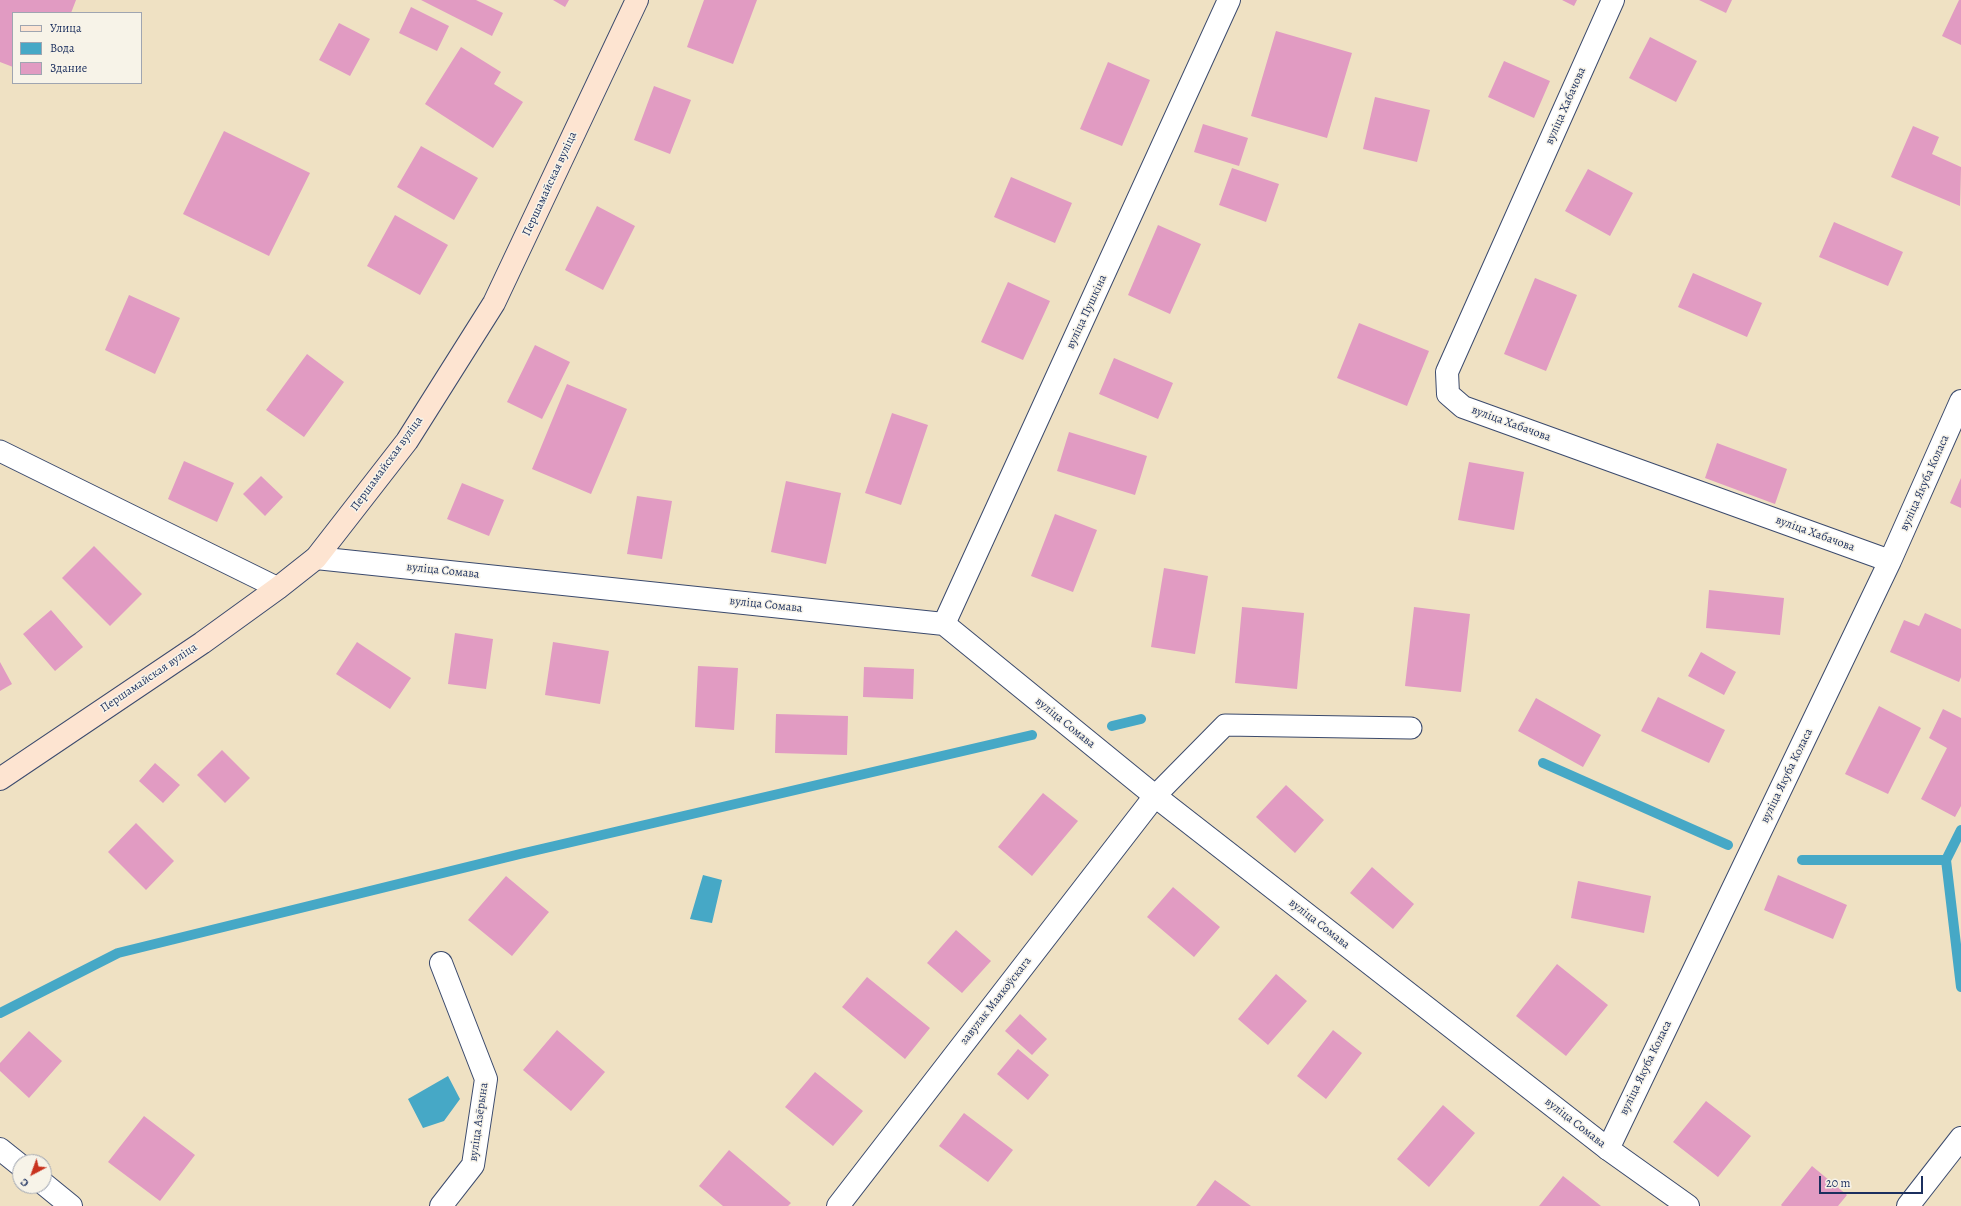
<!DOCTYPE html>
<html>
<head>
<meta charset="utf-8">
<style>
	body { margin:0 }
	#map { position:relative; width:1961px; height:1206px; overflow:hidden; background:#efe1c3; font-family:Alegreya,serif }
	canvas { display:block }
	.legend { position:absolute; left:12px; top:12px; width:130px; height:72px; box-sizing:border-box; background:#f7f3e8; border:1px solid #9fa5b1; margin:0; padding:5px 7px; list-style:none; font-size:12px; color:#1b2f5e }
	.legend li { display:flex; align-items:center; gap:8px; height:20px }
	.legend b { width:20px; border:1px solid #9fa5b1 }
	.north { position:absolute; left:12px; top:1154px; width:40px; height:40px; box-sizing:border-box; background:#f7f3e8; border:1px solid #9fa5b1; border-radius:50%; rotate:221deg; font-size:11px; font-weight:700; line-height:16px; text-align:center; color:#1b2f5e }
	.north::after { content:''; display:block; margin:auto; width:14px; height:18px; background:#c8321e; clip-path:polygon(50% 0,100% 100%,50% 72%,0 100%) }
	.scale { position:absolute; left:1819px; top:1176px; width:104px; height:18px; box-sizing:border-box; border:2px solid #1b2f5e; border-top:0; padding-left:5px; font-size:12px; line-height:14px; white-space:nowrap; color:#1b2f5e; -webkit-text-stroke:3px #f7f3e8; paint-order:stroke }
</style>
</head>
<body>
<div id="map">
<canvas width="1961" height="1206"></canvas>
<ul class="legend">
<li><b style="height:5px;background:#fde4d1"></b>Улица</li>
<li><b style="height:11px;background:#46a8c6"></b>Вода</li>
<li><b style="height:11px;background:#e19bc2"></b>Здание</li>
</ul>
<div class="north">С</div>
<div class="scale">20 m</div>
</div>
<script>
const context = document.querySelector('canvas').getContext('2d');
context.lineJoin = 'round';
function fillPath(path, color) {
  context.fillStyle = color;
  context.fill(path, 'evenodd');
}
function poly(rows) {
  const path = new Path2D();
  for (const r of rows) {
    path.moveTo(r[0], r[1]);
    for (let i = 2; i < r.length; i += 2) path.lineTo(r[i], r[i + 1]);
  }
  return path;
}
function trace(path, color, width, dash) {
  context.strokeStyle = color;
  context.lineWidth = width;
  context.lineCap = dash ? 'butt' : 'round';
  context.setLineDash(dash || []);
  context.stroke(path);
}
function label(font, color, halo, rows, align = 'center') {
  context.font = font + ' Alegreya,serif';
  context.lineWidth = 3;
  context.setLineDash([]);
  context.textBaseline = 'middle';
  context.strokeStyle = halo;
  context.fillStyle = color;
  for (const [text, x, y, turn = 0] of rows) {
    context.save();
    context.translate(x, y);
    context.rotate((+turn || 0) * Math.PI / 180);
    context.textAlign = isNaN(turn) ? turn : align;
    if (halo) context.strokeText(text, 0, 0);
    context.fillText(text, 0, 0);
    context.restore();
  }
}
fillPath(poly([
	[703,875,722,880,712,923,690,919],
	[448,1076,460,1099,444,1121,423,1128,408,1099]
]), '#46a8c6');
trace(poly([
	[1112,726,1141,719],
	[1543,763,1728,845],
	[1802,860,1946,860,1961,830],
	[1946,860,1961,987],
	[0,1013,118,953,520,854,1032,735]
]), '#46a8c6', 10);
fillPath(poly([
	[0,0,76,0,71,13,13,13,13,67,0,62],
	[421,0,476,0,503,13,492,36],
	[553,0,569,0,565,7],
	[704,0,757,0,733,64,687,47],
	[1562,0,1577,0,1574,6],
	[1699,0,1732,0,1726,13],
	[1959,0,1961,0,1961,45,1942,36],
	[411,7,449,26,437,51,399,33],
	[339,23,370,39,350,76,319,60],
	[1276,31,1352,53,1327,138,1251,116],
	[1650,37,1697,61,1676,102,1629,78],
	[461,47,501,72,494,84,523,102,493,148,425,104],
	[1504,61,1550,81,1534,118,1488,97],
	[1108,62,1150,80,1122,146,1080,129],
	[654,86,691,100,670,154,634,140],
	[1375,97,1430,110,1417,162,1363,149],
	[1203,124,1248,138,1239,166,1194,152],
	[1913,126,1939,137,1932,154,1961,167,1960,206,1891,177],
	[224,131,310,173,269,256,183,214],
	[421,146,478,178,454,220,397,187],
	[1232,168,1279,184,1266,222,1219,205],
	[1588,169,1633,193,1610,236,1565,211],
	[1011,177,1072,203,1055,243,994,217],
	[597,206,635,226,603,290,565,270],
	[395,215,448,245,420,295,367,266],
	[1834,222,1903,252,1888,286,1819,257],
	[1158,225,1201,244,1170,314,1128,295],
	[1693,273,1762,303,1747,337,1678,307],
	[1535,278,1577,295,1546,371,1504,354],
	[1008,282,1050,301,1023,360,981,342],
	[129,295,180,318,155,374,105,350],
	[1359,323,1429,351,1407,406,1337,378],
	[535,345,570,362,542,419,507,402],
	[307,354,344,382,304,437,266,410],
	[1114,358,1173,383,1158,419,1099,394],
	[567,384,627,409,591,494,532,469],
	[892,413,928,425,901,505,865,493],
	[1069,432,1147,456,1135,495,1057,471],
	[1717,443,1787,469,1775,504,1705,478],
	[184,461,234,483,217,522,168,499],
	[1469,462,1524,472,1514,530,1458,520],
	[261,476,283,497,265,516,243,494],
	[1961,478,1961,508,1950,503],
	[786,481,841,493,826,564,771,552],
	[462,483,504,500,489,536,447,519],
	[637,496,672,501,662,559,627,554],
	[1055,514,1097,530,1073,592,1031,576],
	[94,546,142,594,110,626,62,578],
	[1164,568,1208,576,1195,654,1151,647],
	[1709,590,1784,598,1780,635,1706,628],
	[1242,607,1304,613,1297,689,1235,683],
	[1414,607,1470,614,1461,692,1405,686],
	[51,610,83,647,55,671,23,634],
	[1925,613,1961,629,1961,677,1959,682,1890,652,1904,620,1919,626],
	[455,633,493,639,486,689,448,684],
	[357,642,411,678,390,709,336,674],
	[553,642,609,651,600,704,545,695],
	[1701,652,1736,672,1724,695,1688,676],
	[0,662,12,684,0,691],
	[698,666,738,668,734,730,695,727],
	[864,667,914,669,913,699,863,697],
	[1658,697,1725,730,1709,763,1641,731],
	[1536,698,1601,735,1583,767,1518,731],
	[1879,706,1921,728,1888,794,1845,774],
	[1943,709,1961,718,1961,806,1955,817,1921,799,1947,748,1929,738],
	[776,714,848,716,847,755,775,753],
	[222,750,250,778,225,803,197,775],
	[155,763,180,785,163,803,139,781],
	[1286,785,1324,820,1295,853,1256,817],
	[1043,793,1078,821,1032,876,998,847],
	[136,823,174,861,146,890,108,852],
	[1372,867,1414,904,1393,929,1350,893],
	[1778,875,1847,905,1833,939,1764,910],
	[506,876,549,912,512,956,468,920],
	[1578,881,1651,896,1644,933,1571,918],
	[1173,887,1220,927,1194,957,1147,917],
	[956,930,991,961,962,993,927,963],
	[1557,964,1608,1005,1566,1056,1516,1016],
	[1276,974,1307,1001,1268,1045,1238,1019],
	[867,977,930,1028,905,1059,842,1007],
	[1020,1014,1047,1039,1032,1055,1005,1031],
	[557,1030,605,1072,571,1111,523,1070],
	[1333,1030,1362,1053,1326,1099,1297,1076],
	[29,1031,62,1061,29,1098,0,1071,0,1063],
	[1018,1049,1049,1075,1028,1100,997,1074],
	[815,1072,863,1111,833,1146,785,1107],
	[1706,1101,1751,1136,1718,1177,1673,1142],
	[1443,1105,1475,1133,1429,1187,1397,1159],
	[964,1113,1013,1150,988,1182,939,1146],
	[144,1116,195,1155,160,1201,108,1162],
	[729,1150,791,1203,788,1206,723,1206,699,1186],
	[1812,1166,1847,1195,1838,1206,1782,1206,1781,1205],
	[1563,1176,1601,1206,1539,1206],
	[1215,1180,1251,1206,1196,1206]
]), '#e19bc2');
const service = poly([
	[0,451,278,588],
	[1155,796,1225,725,1411,728]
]);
const minor = poly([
	[1613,0,1447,372,1448,394,1463,407,1890,561],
	[944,624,1229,0],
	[441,963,486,1079,473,1165,441,1206],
	[0,1149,20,1165],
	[1608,1149,1890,561,1961,401],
	[44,1184,71,1206],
	[838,1206,1155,796],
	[1908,1206,1961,1138]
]);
const tertiary = poly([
	[316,558,944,624,1155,796,1608,1149,1688,1206]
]);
const secondary = poly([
	[0,779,202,643,278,588,316,558,407,441,494,303,637,0]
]);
trace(service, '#3b4a6d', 23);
trace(minor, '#3b4a6d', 24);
trace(tertiary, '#3b4a6d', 24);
trace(secondary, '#3b4a6d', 24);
trace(service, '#fff', 21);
trace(minor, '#fff', 22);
trace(tertiary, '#fff', 22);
trace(secondary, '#fde4d1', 22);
label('12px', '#1b2f5e', '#f7f3e8', [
	["вуліца Хабачова",1566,106,-66],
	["Першамайская вуліца",550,184,-65],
	["вуліца Пушкіна",1087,312,-65],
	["вуліца Хабачова",1511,424,20],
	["Першамайская вуліца",387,464,-54],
	["вуліца Якуба Коласа",1925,483,-66],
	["вуліца Хабачова",1815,534,20],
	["вуліца Сомава",443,571,6],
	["вуліца Сомава",766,605,6],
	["Першамайская вуліца",149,678,-34],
	["вуліца Сомава",1065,723,39],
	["вуліца Якуба Коласа",1787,776,-64],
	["вуліца Сомава",1319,924,38],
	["завулак Маякоўскага",996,1001,-52],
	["вуліца Якуба Коласа",1646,1068,-64],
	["вуліца Азёрына",479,1122,-82],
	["вуліца Сомава",1575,1123,38]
]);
</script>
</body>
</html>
